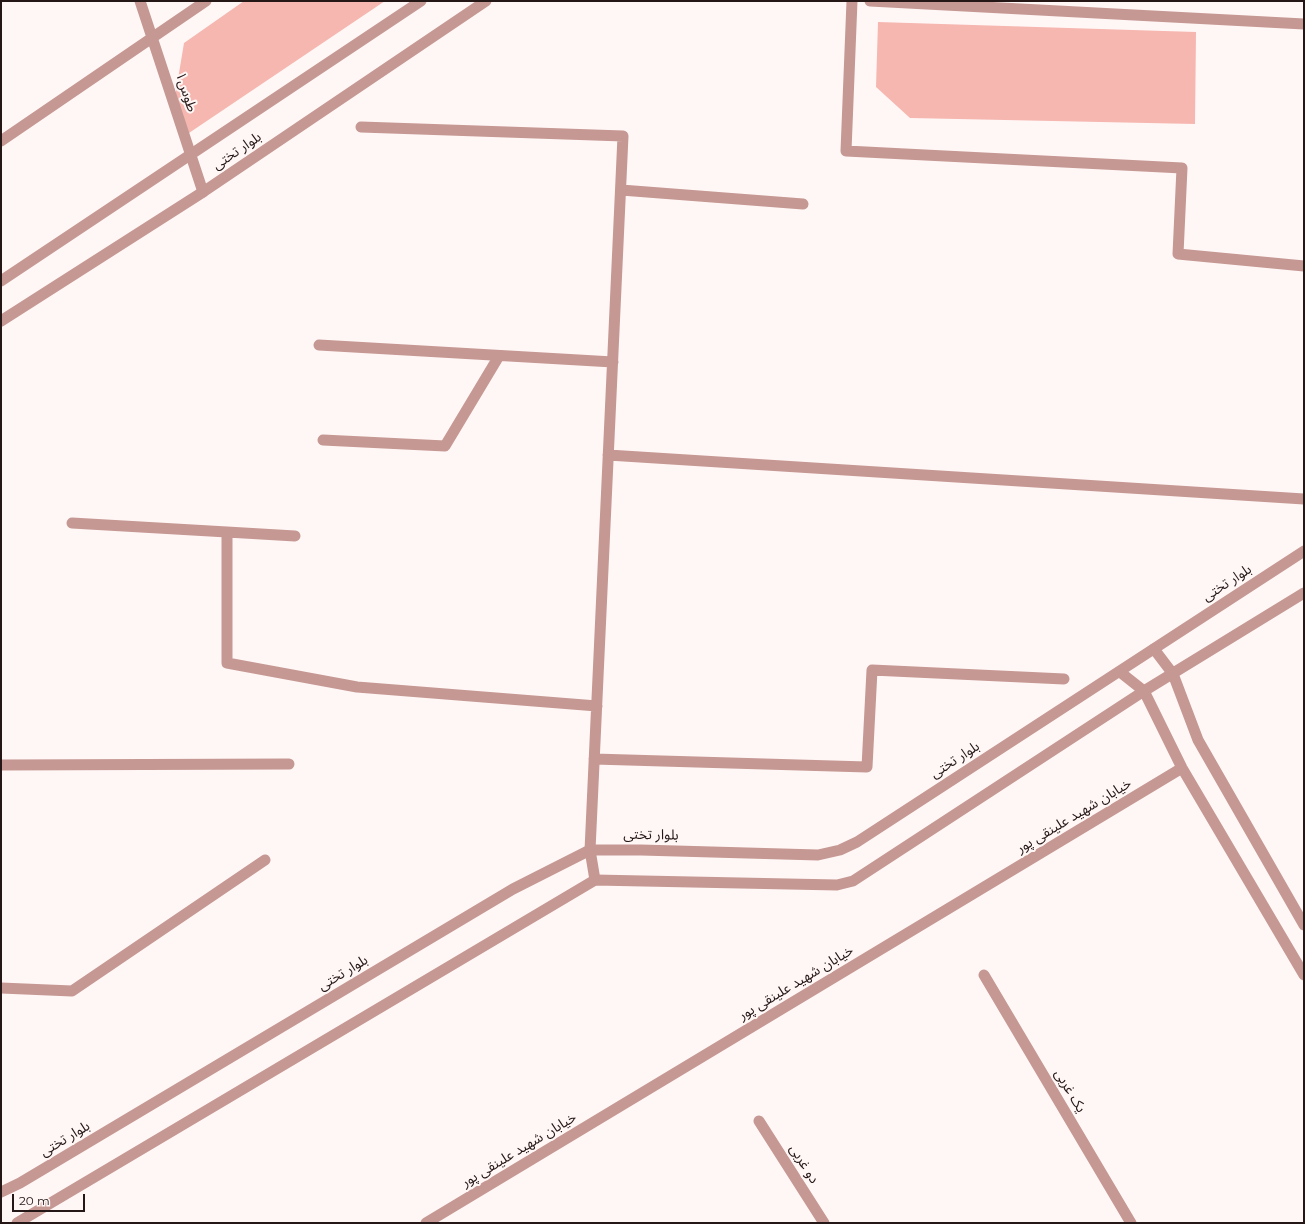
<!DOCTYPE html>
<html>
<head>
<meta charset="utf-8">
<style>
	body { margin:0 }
	#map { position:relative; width:1305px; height:1224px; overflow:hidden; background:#fff7f6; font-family:Montserrat,sans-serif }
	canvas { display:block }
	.frame { position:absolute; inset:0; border:2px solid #241716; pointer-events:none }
	.scale { position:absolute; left:12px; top:1194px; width:73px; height:18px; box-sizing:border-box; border:2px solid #241716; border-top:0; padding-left:5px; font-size:12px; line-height:14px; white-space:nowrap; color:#241716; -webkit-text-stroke:3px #fff7f6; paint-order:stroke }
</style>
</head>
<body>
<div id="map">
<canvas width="1305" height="1224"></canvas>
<div class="frame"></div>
<div class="scale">20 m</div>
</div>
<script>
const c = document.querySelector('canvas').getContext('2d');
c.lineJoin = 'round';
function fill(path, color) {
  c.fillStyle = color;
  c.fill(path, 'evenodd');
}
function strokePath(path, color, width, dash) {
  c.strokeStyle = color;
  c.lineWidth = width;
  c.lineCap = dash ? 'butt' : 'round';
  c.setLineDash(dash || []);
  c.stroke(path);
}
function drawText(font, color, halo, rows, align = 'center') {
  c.font = font + ' Montserrat,"Noto Sans Arabic",sans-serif';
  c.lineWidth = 4;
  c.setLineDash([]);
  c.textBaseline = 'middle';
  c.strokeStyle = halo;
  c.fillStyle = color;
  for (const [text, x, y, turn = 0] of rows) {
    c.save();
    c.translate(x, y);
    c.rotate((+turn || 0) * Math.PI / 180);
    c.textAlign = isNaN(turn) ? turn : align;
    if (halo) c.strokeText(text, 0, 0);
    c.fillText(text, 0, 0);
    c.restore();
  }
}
const green = new Path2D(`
	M 244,1 L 385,1 L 186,135 L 175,97 L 184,43 Z
	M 878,22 L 1196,32 L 1195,124 L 910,118 L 876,87 Z`);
const minor = new Path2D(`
	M 140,1 L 203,192
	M 852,1 L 846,151 L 1182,168 L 1178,254 L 1304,266
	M 870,1 L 1304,24
	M 361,127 L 623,136 L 590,850 L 595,880
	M 1,141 L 206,1
	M 621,190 L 803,204
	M 319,345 L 613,362
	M 323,440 L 445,446 L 499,356
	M 608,455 L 1304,499
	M 72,523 L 227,532 L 227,663 L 357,687 L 597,706
	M 227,532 L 295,536
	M 1154,649 L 1173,674 L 1198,740 L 1304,925
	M 1120,672 L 1144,691 L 1182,768 L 1304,975
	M 594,759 L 867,767 L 872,670 L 1064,679
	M 1,765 L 289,764
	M 984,975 L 1131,1223
	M 1,988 L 72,991 L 265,860
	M 759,1121 L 824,1223
	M 426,1223 L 1182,768`);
const tertiary = new Path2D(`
	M 1,281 L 421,1
	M 1,321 L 203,192 L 486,1
	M 1,1192 L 20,1183 L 513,889 L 590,850 L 641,850 L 818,855 L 840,850 L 857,842 L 1304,551
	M 17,1223 L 595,880 L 837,885 L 853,881 L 1144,691 L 1304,593`);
const streetNames = [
	["طوس۱",186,92,72],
	["بلوار تختی",237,151,-34],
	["بلوار تختی",1227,583,-33],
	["بلوار تختی",955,760,-33],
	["خیابان شهید علینقی پور",1074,816,-31],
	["بلوار تختی",651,835,1],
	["بلوار تختی",343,973,-31],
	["خیابان شهید علینقی پور",796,983,-31],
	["یک غربی",1070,1091,59],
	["بلوار تختی",65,1139,-31],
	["خیابان شهید علینقی پور",519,1150,-31],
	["دو غربی",804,1164,58]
];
fill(green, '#f6b7b0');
strokePath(minor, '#c69893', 11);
strokePath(tertiary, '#c69893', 11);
drawText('14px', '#241716', '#fff7f6', streetNames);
</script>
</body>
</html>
